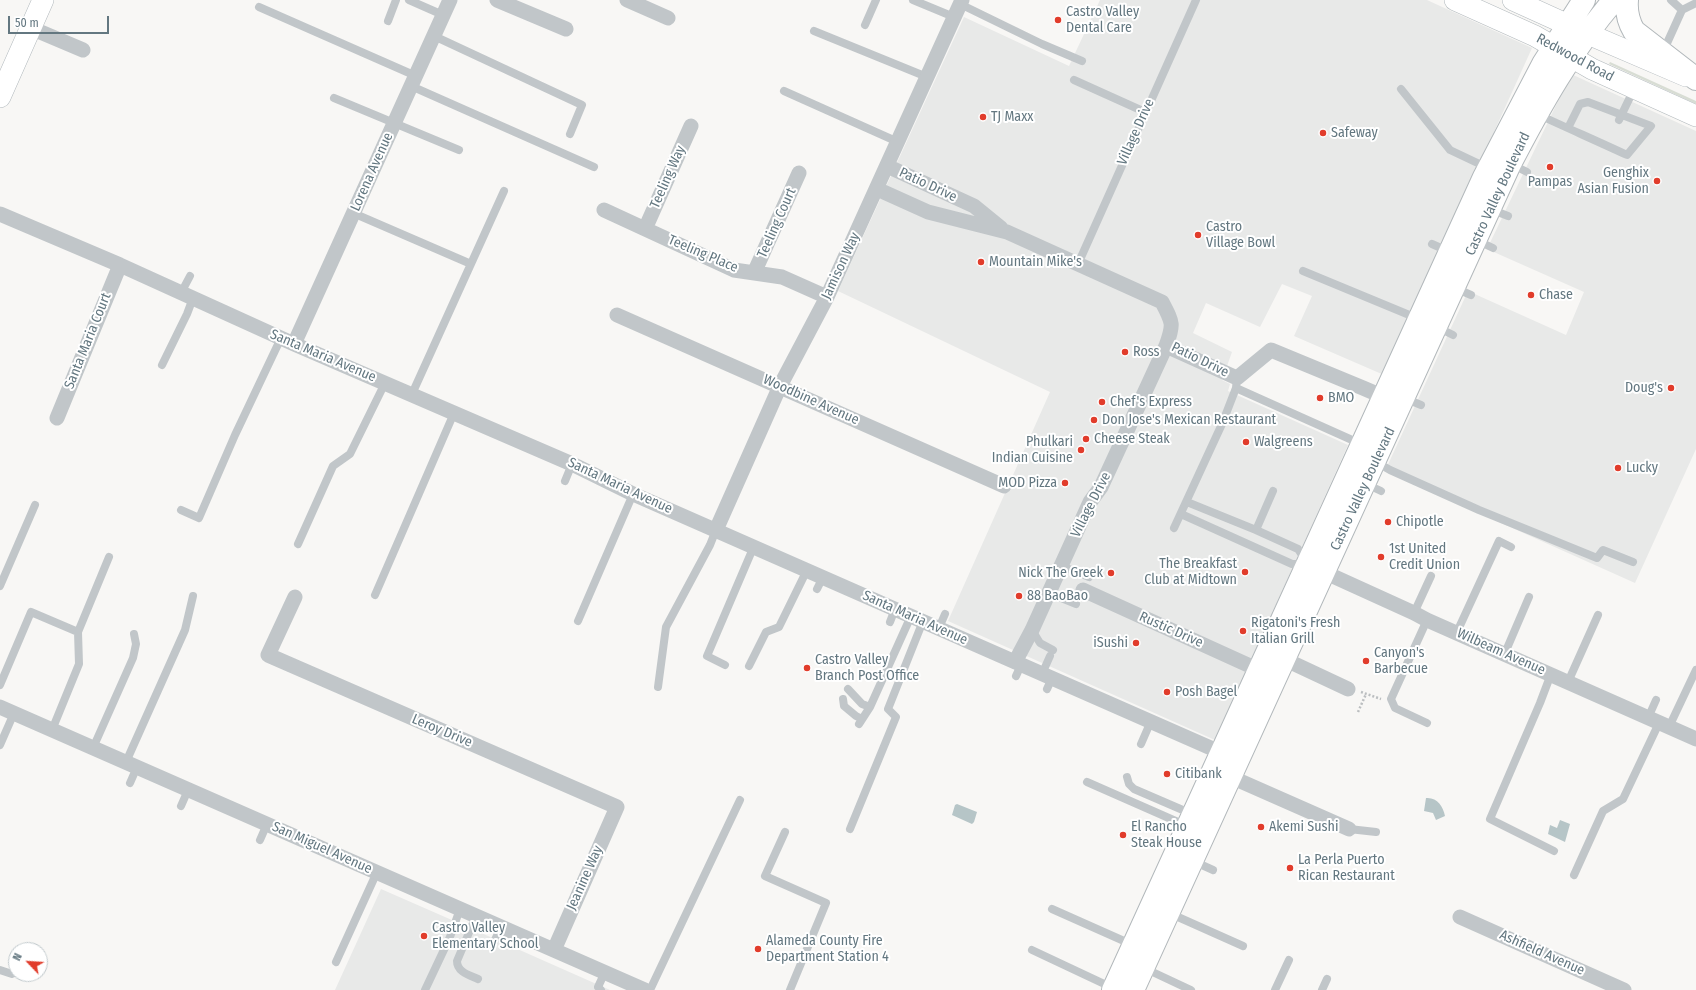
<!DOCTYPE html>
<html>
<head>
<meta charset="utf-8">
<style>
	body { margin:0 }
	#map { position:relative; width:1696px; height:990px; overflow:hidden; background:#f8f7f5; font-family:"Fira Sans Condensed",sans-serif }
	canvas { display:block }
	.north { position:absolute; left:8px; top:942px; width:40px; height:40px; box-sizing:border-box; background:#fff; border:1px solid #c1c9cc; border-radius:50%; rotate:295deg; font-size:11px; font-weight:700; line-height:16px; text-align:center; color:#637780 }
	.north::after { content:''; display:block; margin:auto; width:14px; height:18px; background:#e13c2b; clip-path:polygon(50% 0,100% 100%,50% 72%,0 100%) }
	.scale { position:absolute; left:8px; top:16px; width:101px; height:18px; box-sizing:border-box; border:2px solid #637780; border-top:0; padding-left:5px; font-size:12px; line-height:14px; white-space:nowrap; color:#637780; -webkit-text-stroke:3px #fff; paint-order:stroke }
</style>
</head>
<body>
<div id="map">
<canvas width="1696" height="990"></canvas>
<div class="north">N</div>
<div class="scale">50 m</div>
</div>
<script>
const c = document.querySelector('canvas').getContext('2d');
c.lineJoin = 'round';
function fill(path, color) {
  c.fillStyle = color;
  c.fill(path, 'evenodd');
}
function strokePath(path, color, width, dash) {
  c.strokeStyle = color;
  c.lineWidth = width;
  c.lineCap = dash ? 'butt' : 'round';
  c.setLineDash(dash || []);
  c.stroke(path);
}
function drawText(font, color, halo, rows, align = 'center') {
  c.font = font + ' "Fira Sans Condensed",sans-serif';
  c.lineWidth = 4;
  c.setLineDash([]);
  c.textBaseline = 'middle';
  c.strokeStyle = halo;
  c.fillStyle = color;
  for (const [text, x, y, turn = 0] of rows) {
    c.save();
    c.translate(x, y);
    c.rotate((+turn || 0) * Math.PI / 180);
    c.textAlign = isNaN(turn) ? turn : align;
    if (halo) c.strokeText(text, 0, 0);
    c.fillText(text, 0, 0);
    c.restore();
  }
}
const built = new Path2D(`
	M 1100,0 L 1427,0 L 1532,48 L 1384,375 L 1294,336 L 1312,296 L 1282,284 L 1260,327 L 1206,303 L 1193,333 L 1232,352 L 1222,380 L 1230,384 L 1228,391 L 1348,445 L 1215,740 L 948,621 L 1050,392 L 838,291 L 964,17 L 1069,66 Z
	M 1571,74 L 1696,131 L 1696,449 L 1635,583 L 1385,471 L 1468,291 L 1566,335 L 1584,292 L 1487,249 Z
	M 381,889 L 461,924 L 610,990 L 335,990 Z`);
const green = new Path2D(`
	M 1610,62 L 1696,101 L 1696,104 L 1609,64 Z`);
const water = new Path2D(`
	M 1426,798 C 1437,797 1443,806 1445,816 L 1436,820 L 1433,813 L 1424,811 Z
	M 957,804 L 977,812 L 974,822 L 972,824 L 952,815 L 955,805 Z
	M 1560,820 L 1570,824 L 1565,842 L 1548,834 L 1550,825 L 1557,828 Z`);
const path = new Path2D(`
	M 1361,692 L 1381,699
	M 1358,712 L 1366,694`);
const lane = new Path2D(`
	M 409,0 L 443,15
	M 913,0 L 954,17
	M 960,4 L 1042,44 L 1082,61
	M 259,7 L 416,76
	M 1682,10 L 1696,3
	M 388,21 L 396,0
	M 865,25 L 876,0
	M 814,31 L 927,77
	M 434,36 L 582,105 L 570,134
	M 1663,52 L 1682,10 L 1671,0
	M 1074,80 L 1145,112
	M 411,86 L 594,167
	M 1401,89 L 1450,150 L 1488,168
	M 784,91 L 898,142
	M 334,98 L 459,150
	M 1537,114 C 1567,128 1597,141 1627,155 L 1651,126 L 1588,102 L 1580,104 L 1568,128
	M 1619,120 L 1634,89
	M 1511,164 L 1527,172
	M 1490,209 L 1508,216
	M 353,213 L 471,264
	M 1476,240 L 1493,248
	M 1432,244 L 1450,252
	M 1078,264 L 1196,0
	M 1303,271 L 1419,319
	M 1455,288 L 1471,295
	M 181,293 L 190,276
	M 1437,327 L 1453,335
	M 162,365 L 187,314 L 193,298
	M 1236,388 L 1361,444
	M 412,394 L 504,191
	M 1404,398 L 1421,405
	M 1376,462 L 1390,470 L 1479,510 L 1597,558 L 1603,550 L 1633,562
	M 565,481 L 572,464
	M 1366,484 L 1381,491
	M 1187,502 L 1256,530 L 1298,549 L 1306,561
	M 181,510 L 199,518 L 235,435 L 281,338
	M 1181,514 L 1292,564 L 1306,564
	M 1174,528 L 1222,424 L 1236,388 L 1237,378
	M 1256,530 L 1273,491
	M 298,544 L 333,466 L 350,454 L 385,383
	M 1061,566 L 1089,577
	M 0,586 L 35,505
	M 817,589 L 823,577
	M 1049,593 L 1076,604
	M 375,595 L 454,413
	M 1414,613 L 1431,576
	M 578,621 L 633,494
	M 890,622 L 895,609
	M 939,628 L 945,614
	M 1032,630 L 1040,643 L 1053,650
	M 1457,632 L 1499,541 L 1511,547
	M 1505,653 L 1529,597
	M 725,665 L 707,656 L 754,546
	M 749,666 L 766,632 L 779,627 L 807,570
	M 1042,674 L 1050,656
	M 1551,674 L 1540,703 L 1490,819 L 1554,851
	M 1016,676 L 1021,665
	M 1568,682 L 1598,615
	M 0,685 L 31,612 L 78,632
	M 658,687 L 666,627 L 710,545 L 716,530
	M 848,689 L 862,704 L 870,707
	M 1047,689 L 1052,678
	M 843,699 L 844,706 L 856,716 L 862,719
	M 1648,718 L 1656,700
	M 1427,723 L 1395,708 L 1391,699 L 1427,620
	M 859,724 L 870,707 L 911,616
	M 1669,727 L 1696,670
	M 52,730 L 79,664 L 78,632 L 109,557
	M 1141,744 L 1151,721
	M 0,745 L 14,713
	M 93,748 L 133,658 L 136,644 L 134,634
	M 126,762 L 185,630 L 193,596
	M 1127,777 L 1129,784 L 1134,789 L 1192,814
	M 1087,782 L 1187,826
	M 130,783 L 137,767
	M 181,806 L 188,790
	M 850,829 L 896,717 L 888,709 L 923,621
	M 1349,829 L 1376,832
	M 785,832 L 765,876 L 826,903 L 790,990
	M 260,840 L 267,824
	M 1193,861 L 1213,870
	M 1574,875 L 1603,811 L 1623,799 L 1659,723
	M 1052,909 L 1133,945
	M 1169,913 L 1243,946
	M 476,916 L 457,961 C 457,972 469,975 478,979
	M 494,942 L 501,927
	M 1032,950 L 1113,988
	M 336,962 L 377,872
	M 1144,968 L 1191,990
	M 0,970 L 12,974
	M 425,990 L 450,937 L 460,909
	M 601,990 L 598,987 L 605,972
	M 650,990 L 740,800
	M 1275,990 L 1289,960
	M 1322,990 L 1327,979`);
const street = new Path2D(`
	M 497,0 L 566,29
	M 627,0 L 668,18
	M 31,28 L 83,50
	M 887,166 L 974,206 L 1001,228
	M 877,189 L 928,212 L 1007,232 L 1162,302 C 1173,323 1174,324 1166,346 L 1237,378 L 1271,350 L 1363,388 L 1384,397 L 1393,397
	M 604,210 L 734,270 L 782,277 L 827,297
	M 0,214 L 120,265 L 294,344 L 572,464 L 633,494 L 1229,756
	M 645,229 L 691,126
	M 754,273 L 799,173
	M 617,315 L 1004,486
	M 294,344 L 450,0
	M 57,418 L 120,265
	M 716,530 L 780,386 L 827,297 L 962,0
	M 1315,568 L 1414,613 L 1427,620 L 1696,739
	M 1083,590 L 1259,670
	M 295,597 L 268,655 L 617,807 L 554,950
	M 1284,659 L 1348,689
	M 1015,662 L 1032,630 L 1090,502 L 1101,487 L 1166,346
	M 0,707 L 645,990
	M 1231,777 L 1349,829
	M 1460,917 L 1624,990`);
const secondary = new Path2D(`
	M 1455,0 L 1535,36 L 1592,69 L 1696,116
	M 1513,0 L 1588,34 L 1686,76
	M 0,97 L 43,0`);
const primary = new Path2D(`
	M 1627,0 C 1626,12 1628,21 1634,31 L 1696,79
	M 1113,990 L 1484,177 L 1543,64 L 1584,0
	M 1133,990 L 1510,164 C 1540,106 1572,49 1614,0`);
const markers = [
	[1058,20,4,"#e13c2b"],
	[983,117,4,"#e13c2b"],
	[1323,133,4,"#e13c2b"],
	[1550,167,4,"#e13c2b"],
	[1657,181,4,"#e13c2b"],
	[1198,235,4,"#e13c2b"],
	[981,262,4,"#e13c2b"],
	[1531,295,4,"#e13c2b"],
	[1125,352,4,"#e13c2b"],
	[1671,388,4,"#e13c2b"],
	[1320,398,4,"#e13c2b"],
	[1102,402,4,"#e13c2b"],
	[1094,420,4,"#e13c2b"],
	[1086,439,4,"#e13c2b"],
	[1246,442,4,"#e13c2b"],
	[1081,450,4,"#e13c2b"],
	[1618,468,4,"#e13c2b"],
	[1065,483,4,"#e13c2b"],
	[1388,522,4,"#e13c2b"],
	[1381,557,4,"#e13c2b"],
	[1245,572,4,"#e13c2b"],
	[1111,573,4,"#e13c2b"],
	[1019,596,4,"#e13c2b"],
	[1243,631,4,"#e13c2b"],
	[1136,643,4,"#e13c2b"],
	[1366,661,4,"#e13c2b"],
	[807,668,4,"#e13c2b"],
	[1167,692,4,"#e13c2b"],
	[1167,774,4,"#e13c2b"],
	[1261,827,4,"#e13c2b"],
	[1123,835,4,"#e13c2b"],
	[1290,868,4,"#e13c2b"],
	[424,936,4,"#e13c2b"],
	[758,949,4,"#e13c2b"]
];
const poiNames = [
	["Castro Valley",1066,12],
	["Dental Care",1066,28],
	["TJ Maxx",991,117],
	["Safeway",1331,133],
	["Genghix",1649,173,"right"],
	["Asian Fusion",1649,189,"right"],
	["Pampas",1550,182,"center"],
	["Castro",1206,227],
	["Village Bowl",1206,243],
	["Mountain Mike's",989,262],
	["Chase",1539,295],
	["Ross",1133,352],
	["Doug's",1663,388,"right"],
	["BMO",1328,398],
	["Chef's Express",1110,402],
	["Don Jose's Mexican Restaurant",1102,420],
	["Cheese Steak",1094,439],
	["Phulkari",1073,442,"right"],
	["Indian Cuisine",1073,458,"right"],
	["Walgreens",1254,442],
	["Lucky",1626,468],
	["MOD Pizza",1057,483,"right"],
	["Chipotle",1396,522],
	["1st United",1389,549],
	["Credit Union",1389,565],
	["The Breakfast",1237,564,"right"],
	["Club at Midtown",1237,580,"right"],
	["Nick The Greek",1103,573,"right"],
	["88 BaoBao",1027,596],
	["Rigatoni's Fresh",1251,623],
	["Italian Grill",1251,639],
	["iSushi",1128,643,"right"],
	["Canyon's",1374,653],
	["Barbecue",1374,669],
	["Castro Valley",815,660],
	["Branch Post Office",815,676],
	["Posh Bagel",1175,692],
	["Citibank",1175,774],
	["El Rancho",1131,827],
	["Steak House",1131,843],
	["Akemi Sushi",1269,827],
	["La Perla Puerto",1298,860],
	["Rican Restaurant",1298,876],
	["Castro Valley",432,928],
	["Elementary School",432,944],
	["Alameda County Fire",766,941],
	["Department Station 4",766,957]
];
const streetNames = [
	["Redwood Road",1575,58,28],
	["Village Drive",1136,132,-66],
	["Lorena Avenue",372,172,-66],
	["Teeling Way",668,177,-66],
	["Patio Drive",928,185,25],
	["Castro Valley Boulevard",1498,194,-65],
	["Teeling Court",777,223,-66],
	["Teeling Place",703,254,23],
	["Jamison Way",841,266,-65],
	["Santa Maria Court",88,341,-68],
	["Santa Maria Avenue",323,356,23],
	["Patio Drive",1200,360,26],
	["Woodbine Avenue",811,400,24],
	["Santa Maria Avenue",620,486,25],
	["Castro Valley Boulevard",1363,489,-65],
	["Village Drive",1091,505,-63],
	["Santa Maria Avenue",915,618,24],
	["Rustic Drive",1171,630,24],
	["Wilbeam Avenue",1501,652,24],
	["Leroy Drive",442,731,23],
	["San Miguel Avenue",322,848,24],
	["Jeanine Way",585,878,-66],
	["Ashfield Avenue",1542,953,24]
];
fill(built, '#e8e9e8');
fill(green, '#d8ddd4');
fill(water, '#b6c5c7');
strokePath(secondary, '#b1b8bc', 22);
strokePath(primary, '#b2b8bb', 24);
strokePath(path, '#bbbec0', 2.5, [2, 2]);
strokePath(lane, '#c1c6c9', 8);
strokePath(street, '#c1c6c9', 15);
strokePath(secondary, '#fff', 21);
strokePath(primary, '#fff', 22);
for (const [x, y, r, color] of markers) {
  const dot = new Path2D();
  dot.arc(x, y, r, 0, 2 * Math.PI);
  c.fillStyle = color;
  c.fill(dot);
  strokePath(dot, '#fff', 1.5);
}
drawText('14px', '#637780', '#fff', poiNames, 'left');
drawText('14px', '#637780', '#fff', streetNames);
</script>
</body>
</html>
